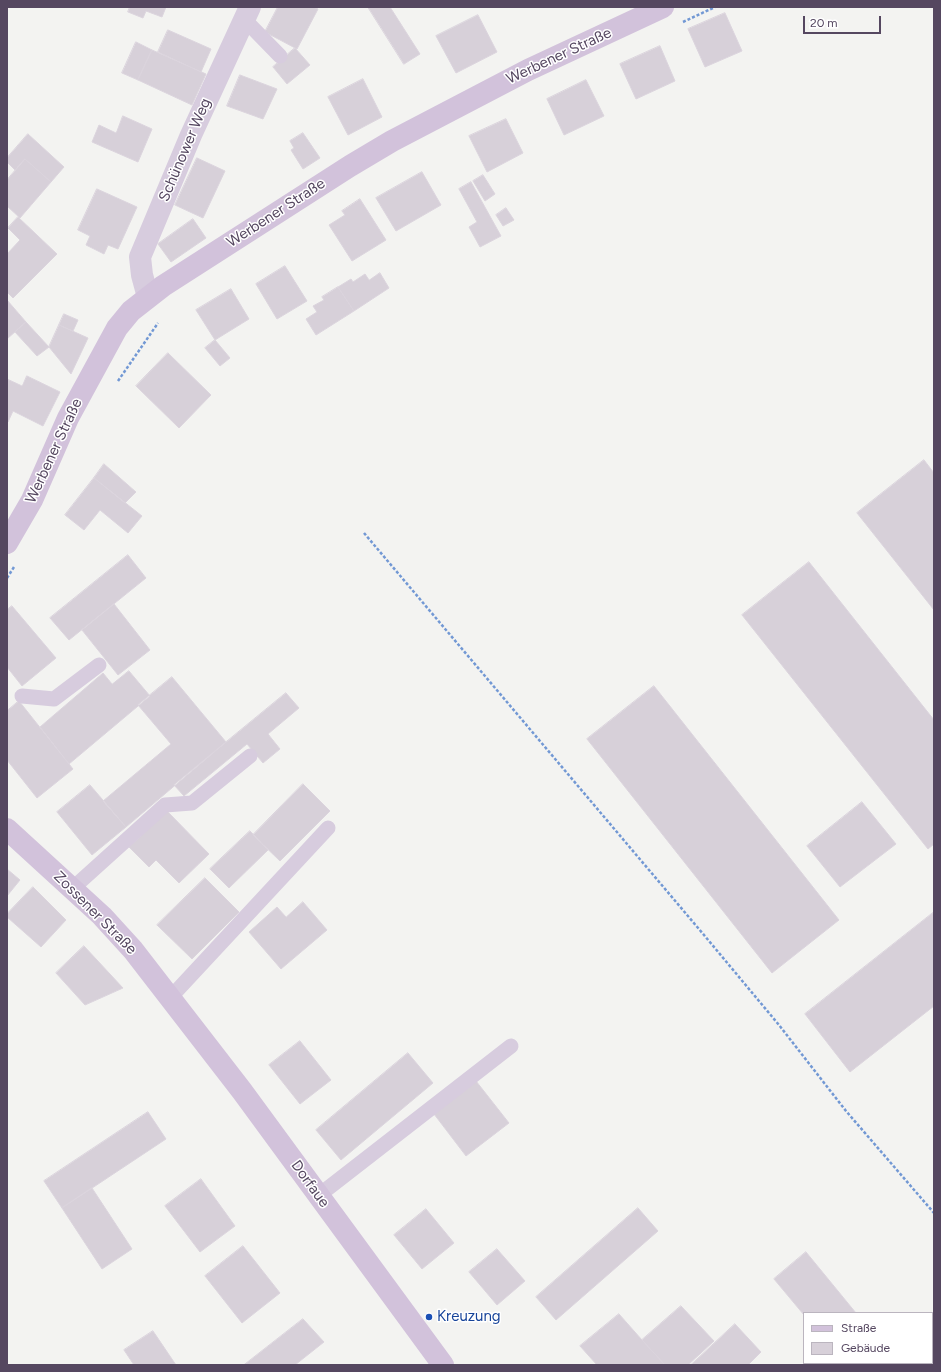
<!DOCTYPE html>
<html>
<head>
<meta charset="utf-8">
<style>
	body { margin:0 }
	#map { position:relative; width:941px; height:1372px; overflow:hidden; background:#f3f3f1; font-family:Figtree,sans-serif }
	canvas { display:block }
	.frame { position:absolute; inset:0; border:8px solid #554760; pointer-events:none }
	.legend { position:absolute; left:803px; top:1312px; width:130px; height:52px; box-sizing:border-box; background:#fff; border:1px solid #bbb5bf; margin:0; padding:5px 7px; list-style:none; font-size:12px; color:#554760 }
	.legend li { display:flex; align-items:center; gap:8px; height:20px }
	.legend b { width:20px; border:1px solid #bbb5bf }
	.scale { position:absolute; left:803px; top:16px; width:78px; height:18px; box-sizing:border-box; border:2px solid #554760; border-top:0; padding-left:5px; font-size:12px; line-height:14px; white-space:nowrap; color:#554760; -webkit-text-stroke:3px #fff; paint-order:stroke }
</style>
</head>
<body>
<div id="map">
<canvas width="941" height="1372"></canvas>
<div class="frame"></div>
<ul class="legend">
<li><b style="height:5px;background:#d2c2db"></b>Straße</li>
<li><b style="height:11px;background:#d7d0d9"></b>Gebäude</li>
</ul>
<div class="scale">20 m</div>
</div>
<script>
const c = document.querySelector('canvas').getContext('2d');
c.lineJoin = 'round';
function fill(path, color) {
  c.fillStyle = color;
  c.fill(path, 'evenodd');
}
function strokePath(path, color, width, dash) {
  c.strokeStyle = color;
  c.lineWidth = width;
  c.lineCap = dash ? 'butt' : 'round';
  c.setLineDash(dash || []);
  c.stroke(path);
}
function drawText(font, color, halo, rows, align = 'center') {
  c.font = font + ' Figtree,sans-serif';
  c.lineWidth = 3;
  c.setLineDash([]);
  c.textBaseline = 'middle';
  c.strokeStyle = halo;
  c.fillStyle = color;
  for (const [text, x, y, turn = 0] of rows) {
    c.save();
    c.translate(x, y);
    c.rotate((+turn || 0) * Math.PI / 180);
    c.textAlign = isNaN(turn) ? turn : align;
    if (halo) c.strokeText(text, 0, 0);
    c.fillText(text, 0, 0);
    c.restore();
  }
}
const building = new Path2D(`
	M 130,7 L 166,7 L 162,17 L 146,11 L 143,18 L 128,12 Z
	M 278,7 L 313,7 L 318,9 L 297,49 L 265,32 Z
	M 368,7 L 390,7 L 420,54 L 404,64 Z
	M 725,13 L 742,51 L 705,67 L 688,29 Z
	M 478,15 L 497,52 L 456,73 L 436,36 Z
	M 168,30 L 211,49 L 201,72 L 158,52 Z
	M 136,42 L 152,50 L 138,80 L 122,73 Z
	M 660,46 L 675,81 L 636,99 L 620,64 Z
	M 295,48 L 310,65 L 287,84 L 273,67 Z
	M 152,50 L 206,74 L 192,105 L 138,80 Z
	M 240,75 L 277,89 L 263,119 L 227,106 Z
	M 363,79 L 382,117 L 348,135 L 328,97 Z
	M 586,80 L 604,116 L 564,135 L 547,99 Z
	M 123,116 L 152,129 L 138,162 L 92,142 L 99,125 L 116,133 Z
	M 506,119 L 523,153 L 487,172 L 469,136 Z
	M 303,133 L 320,158 L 303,169 L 291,150 L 294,148 L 290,141 Z
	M 28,134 L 64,167 L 51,182 L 25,159 L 15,170 L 7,162 L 7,158 Z
	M 197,158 L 225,171 L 203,218 L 175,205 Z
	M 25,159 L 51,182 L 20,218 L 7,206 L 7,180 Z
	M 422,172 L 441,205 L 396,231 L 376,198 Z
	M 483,175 L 495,194 L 485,201 L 473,181 Z
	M 471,182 L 501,236 L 480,247 L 469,227 L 477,222 L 459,189 Z
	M 97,189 L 137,207 L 118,249 L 108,245 L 104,254 L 86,245 L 90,236 L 78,230 Z
	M 360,199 L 386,240 L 352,261 L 329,225 L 345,215 L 342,211 Z
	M 506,208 L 514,220 L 503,226 L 496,215 Z
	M 18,217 L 57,254 L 13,298 L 7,292 L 7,254 L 20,240 L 8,228 Z
	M 193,219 L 206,238 L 171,262 L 158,244 Z
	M 285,266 L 307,301 L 277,319 L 256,284 Z
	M 380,273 L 389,288 L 354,311 L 338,287 L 351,279 L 353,282 L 365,274 L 369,280 Z
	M 338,287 L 354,311 L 316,335 L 306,319 L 317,312 L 313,306 L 324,300 L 322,297 Z
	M 231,289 L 249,319 L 215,340 L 196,310 Z
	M 7,300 L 26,322 L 7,339 Z
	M 64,314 L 78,320 L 73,331 L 59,325 Z
	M 26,322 L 49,347 L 37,356 L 15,332 Z
	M 59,325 L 88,338 L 71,374 L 49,347 Z
	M 215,340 L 230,358 L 220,366 L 205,348 Z
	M 168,353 L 211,395 L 179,428 L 136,386 Z
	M 27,376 L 60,392 L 43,426 L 13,411 L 8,422 L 7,421 L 7,379 L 22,386 Z
	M 924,460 L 934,473 L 934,610 L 857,513 Z
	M 104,464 L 136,492 L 125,503 L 94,478 Z
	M 94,478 L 142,516 L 128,533 L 100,510 L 84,530 L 65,515 Z
	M 128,555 L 146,578 L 69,640 L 50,618 Z
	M 809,562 L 934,720 L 934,844 L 928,849 L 742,615 Z
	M 114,604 L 150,650 L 118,675 L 82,630 Z
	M 12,606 L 56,658 L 22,686 L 7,667 L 7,610 Z
	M 129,671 L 150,696 L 69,764 L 40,727 L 103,673 L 112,684 Z
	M 172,677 L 226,742 L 126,827 L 103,801 L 171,744 L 138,705 Z
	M 654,686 L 839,920 L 772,973 L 587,739 Z
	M 286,693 L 299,708 L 268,734 L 280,749 L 263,763 L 247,744 L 184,796 L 174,785 Z
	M 19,701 L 73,769 L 37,798 L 7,760 L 7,711 Z
	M 303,784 L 330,811 L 280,861 L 253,835 Z
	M 90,785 L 126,827 L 92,855 L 57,812 Z
	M 862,802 L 896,844 L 840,887 L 807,846 Z
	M 167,811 L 209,854 L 179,883 L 156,860 L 149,867 L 129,847 Z
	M 250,831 L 268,850 L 229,888 L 210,869 Z
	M 7,869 L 20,880 L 7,896 Z
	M 205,878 L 239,912 L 192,959 L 157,925 Z
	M 33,887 L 66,920 L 41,947 L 7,917 L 7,914 Z
	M 303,902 L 327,930 L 281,969 L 249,932 L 277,907 L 286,917 Z
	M 934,912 L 934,1006 L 850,1072 L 805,1014 Z
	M 84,946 L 123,988 L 85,1005 L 56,973 Z
	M 300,1041 L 331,1080 L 300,1104 L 269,1065 Z
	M 408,1053 L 433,1083 L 341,1160 L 316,1130 Z
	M 476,1081 L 509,1123 L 466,1156 L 434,1114 Z
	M 148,1112 L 166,1139 L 62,1208 L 44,1181 Z
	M 201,1179 L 235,1226 L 200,1252 L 165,1206 Z
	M 92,1188 L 132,1249 L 102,1269 L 62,1208 Z
	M 638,1208 L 658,1231 L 556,1320 L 536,1297 Z
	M 426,1209 L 454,1243 L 422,1269 L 394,1235 Z
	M 243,1246 L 280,1293 L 242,1323 L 205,1276 Z
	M 497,1249 L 525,1281 L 497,1305 L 469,1272 Z
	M 806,1252 L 856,1313 L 804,1313 L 804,1315 L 774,1279 Z
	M 681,1306 L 714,1341 L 688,1365 L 665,1365 L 642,1340 Z
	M 619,1314 L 642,1340 L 665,1365 L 597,1365 L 580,1346 Z
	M 303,1319 L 324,1342 L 295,1365 L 244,1365 Z
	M 735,1324 L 761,1352 L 748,1365 L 691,1365 Z
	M 153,1331 L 176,1365 L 134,1365 L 124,1350 Z
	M 843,1363 L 898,1363 L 899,1365 L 845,1365 Z`);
const path = new Path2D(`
	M 683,22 L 715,7
	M 118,381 L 158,323
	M 364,533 L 704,935 L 779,1025 L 846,1111 L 934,1213
	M 7,578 L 14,567`);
const lane = new Path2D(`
	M 244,19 L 280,56
	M 22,696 L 54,699 L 99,665
	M 73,888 L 165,805 L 192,803 L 250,756
	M 170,998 L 328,828
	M 318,1196 L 511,1046`);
const street = new Path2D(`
	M 148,297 L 142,275 L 140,257 L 191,135 L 250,7`);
const secondary = new Path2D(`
	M 7,543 L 32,500 L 68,418 L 117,328 L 131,311 L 163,286 L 350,166 L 392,141 L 528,70 L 663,7
	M 7,829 L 102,916 L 133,950 L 242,1091 L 443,1365`);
const markers = [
	[429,1317,4,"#1a4fb4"]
];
const streetNames = [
	["Werbener Straße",559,56,-25],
	["Schünower Weg",185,150,-67],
	["Werbener Straße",276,213,-33],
	["Werbener Straße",54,451,-65],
	["Zossener Straße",95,913,45],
	["Dorfaue",310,1184,54]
];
const transitNames = [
	["Kreuzung",437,1317]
];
fill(building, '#d7d0d9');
strokePath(building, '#dbd4dd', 1);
strokePath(path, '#7298d4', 2.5, [3, 2]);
strokePath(lane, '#d7ccde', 15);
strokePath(street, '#d7ccde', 22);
strokePath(secondary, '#d2c2db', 22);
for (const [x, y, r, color] of markers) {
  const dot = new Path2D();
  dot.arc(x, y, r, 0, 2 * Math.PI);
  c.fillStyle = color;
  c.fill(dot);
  strokePath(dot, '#fff', 1.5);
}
drawText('15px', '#554760', '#fff', streetNames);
drawText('15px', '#164399', '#fff', transitNames, 'left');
</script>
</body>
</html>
